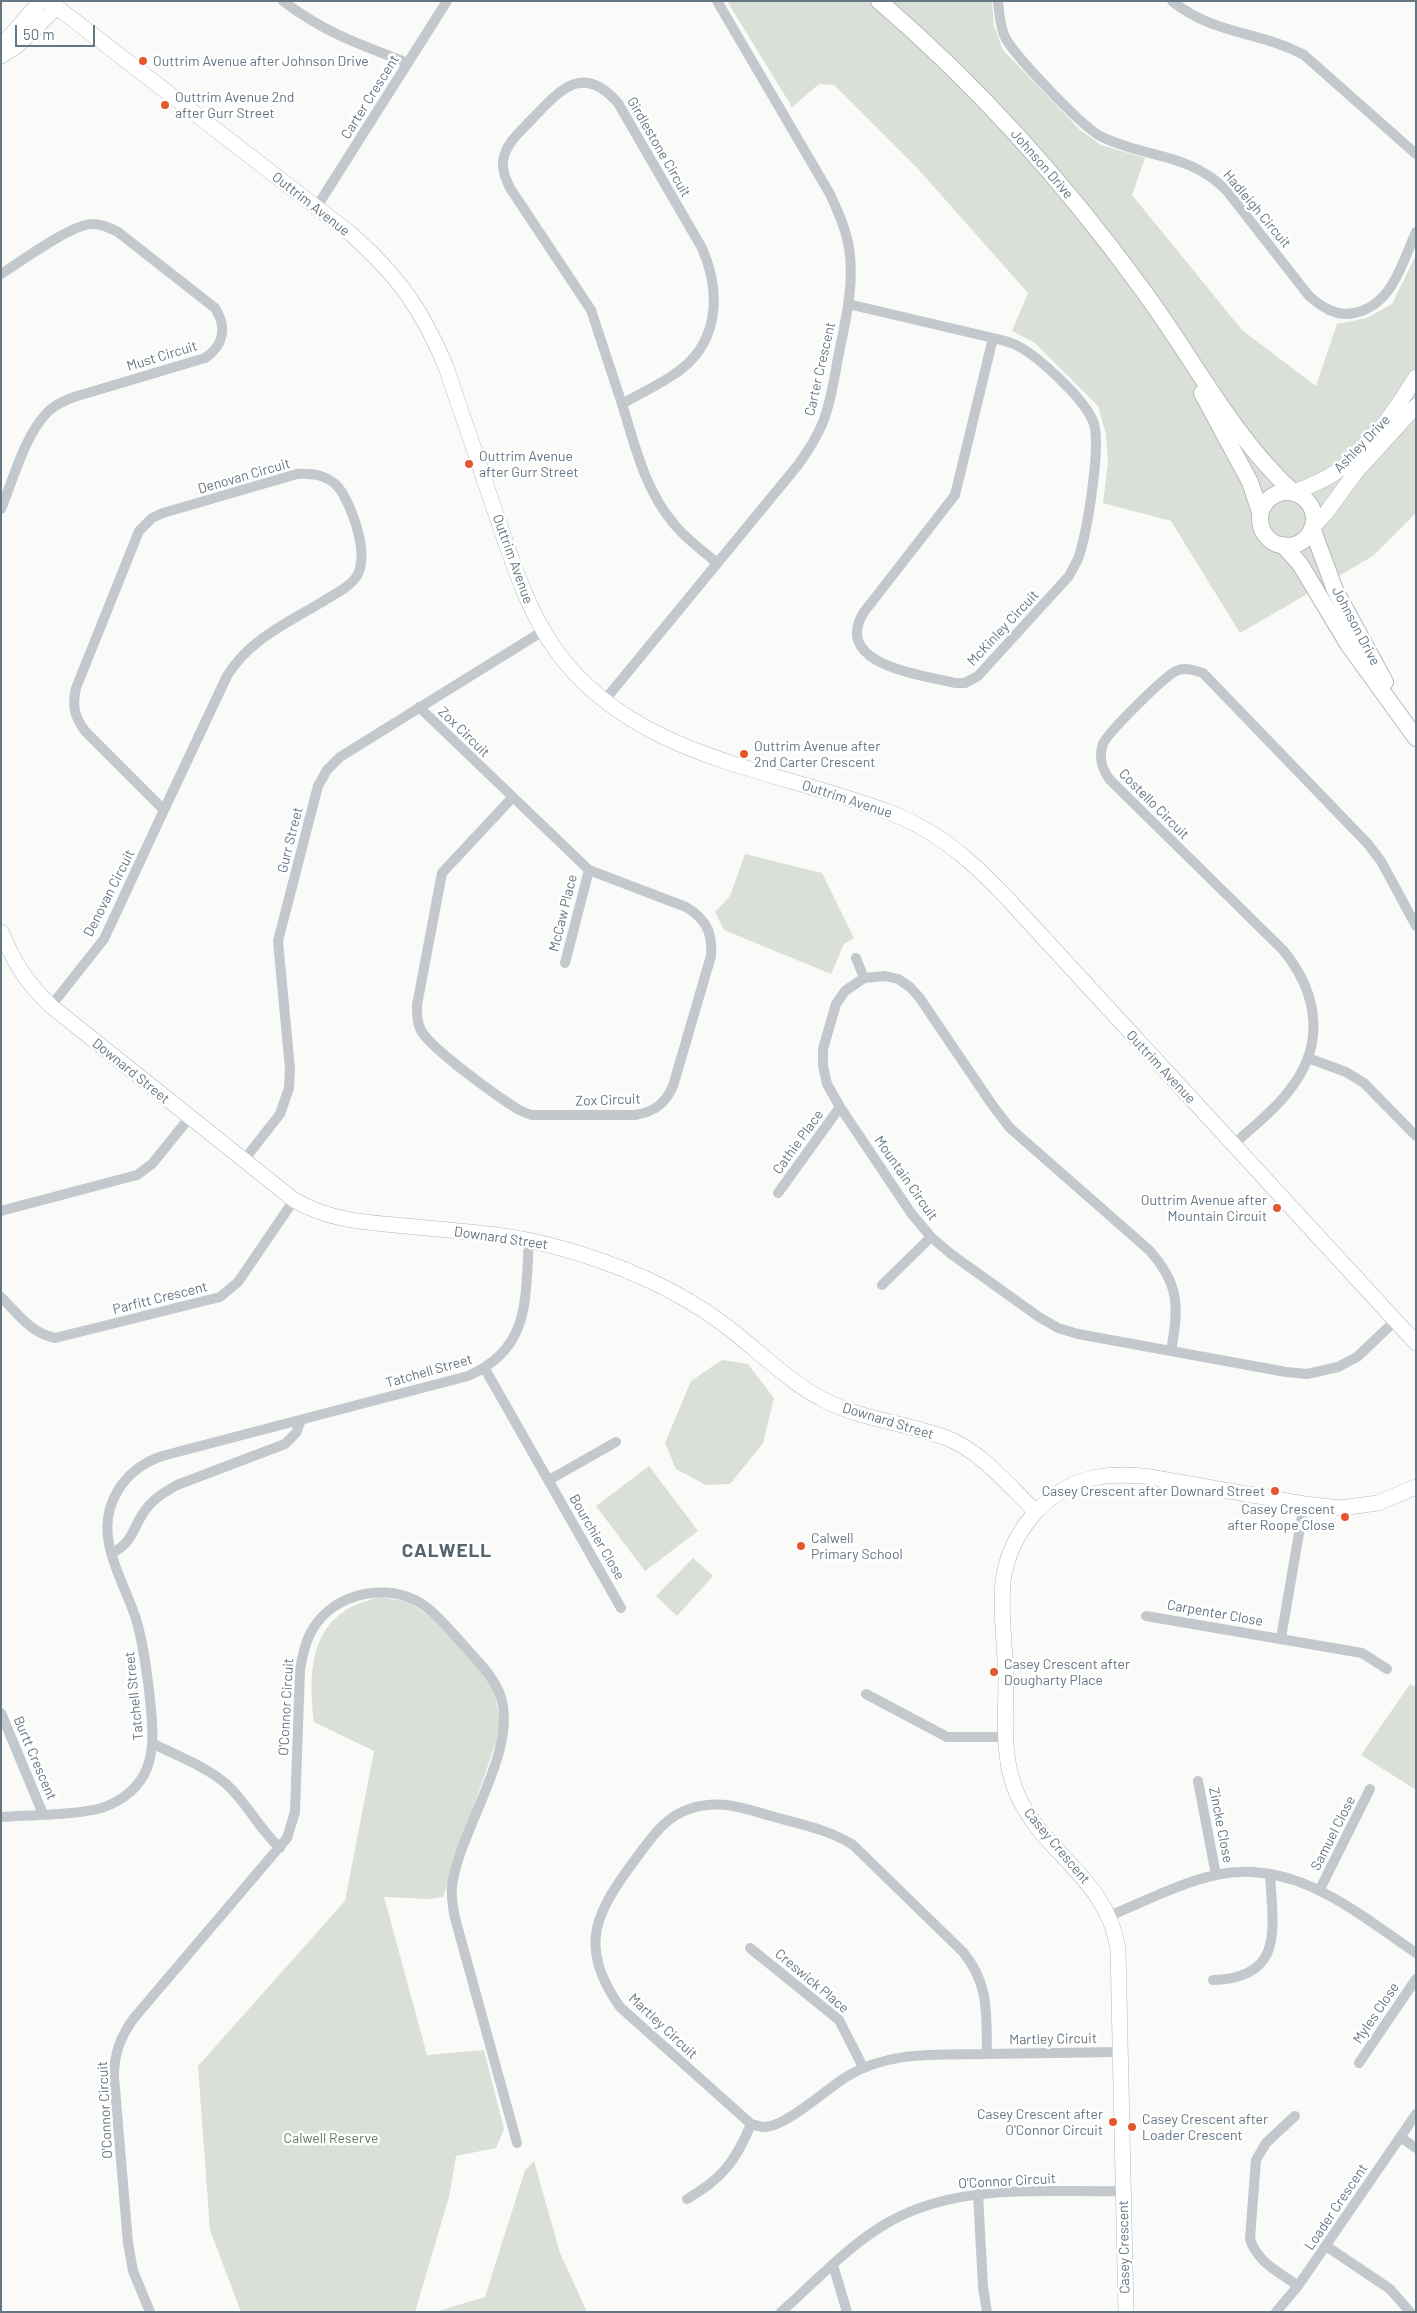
<!DOCTYPE html>
<html>
<head>
<meta charset="utf-8">
<style>
	body { margin:0 }
	#map { position:relative; width:1417px; height:2313px; overflow:hidden; background:#fafaf8; font-family:Barlow,sans-serif }
	canvas { display:block }
	.frame { position:absolute; inset:0; border:2px solid #657683; pointer-events:none }
	.scale { position:absolute; left:15px; top:25px; width:80px; height:22px; box-sizing:border-box; border:2px solid #657683; border-top:0; padding-left:6px; font-size:15px; line-height:18px; white-space:nowrap; color:#657683; -webkit-text-stroke:4px #fff; paint-order:stroke }
</style>
</head>
<body>
<div id="map">
<canvas width="1417" height="2313"></canvas>
<div class="frame"></div>
<div class="scale">50 m</div>
</div>
<script>
const c = document.querySelector('canvas').getContext('2d');
c.lineJoin = 'round';
function fill(path, color) {
  c.fillStyle = color;
  c.fill(path, 'evenodd');
}
function strokePath(path, color, width, dash) {
  c.strokeStyle = color;
  c.lineWidth = width;
  c.lineCap = dash ? 'butt' : 'round';
  c.setLineDash(dash || []);
  c.stroke(path);
}
function drawText(font, color, halo, rows, align = 'center') {
  c.font = font + ' Barlow,sans-serif';
  c.lineWidth = 5;
  c.setLineDash([]);
  c.textBaseline = 'middle';
  c.strokeStyle = halo;
  c.fillStyle = color;
  for (const [text, x, y, turn = 0] of rows) {
    c.save();
    c.translate(x, y);
    c.rotate((+turn || 0) * Math.PI / 180);
    c.textAlign = isNaN(turn) ? turn : align;
    if (halo) c.strokeText(text, 0, 0);
    c.fillText(text, 0, 0);
    c.restore();
  }
}
const green = new Path2D(`
	M 727,1 L 992,1 L 994,26 L 1003,50 L 1080,130 L 1101,145 L 1145,158 L 1132,195 L 1242,330 L 1316,386 L 1337,324 L 1367,318 L 1392,304 L 1416,255 L 1416,513 L 1373,556 L 1240,633 L 1171,521 L 1103,503 L 1108,462 L 1106,434 L 1098,406 L 1035,343 L 1012,331 L 1028,293 L 919,170 L 834,85 L 819,84 L 792,107 Z
	M 745,854 L 822,873 L 854,938 L 844,944 L 831,974 L 724,930 L 715,912 L 730,896 Z
	M 722,1360 L 748,1364 L 774,1398 L 763,1443 L 730,1484 L 706,1485 L 676,1469 L 665,1443 L 691,1381 Z
	M 649,1466 L 698,1531 L 645,1571 L 596,1506 Z
	M 693,1558 L 713,1576 L 677,1616 L 656,1596 Z
	M 379,1597 L 409,1602 L 433,1619 L 493,1685 L 501,1727 L 443,1897 L 430,1899 L 384,1897 L 427,2055 L 484,2050 L 504,2129 L 496,2148 L 456,2156 L 449,2197 L 415,2312 L 241,2312 L 210,2230 L 198,2066 L 345,1901 L 374,1751 L 314,1722 C 309,1679 308,1629 353,1606 C 361,1602 371,1600 379,1597 Z
	M 1410,1684 L 1416,1687 L 1416,1790 L 1361,1755 Z
	M 534,2161 L 560,2253 L 587,2312 L 435,2312 L 485,2297 L 525,2170 Z`);
const street = new Path2D(`
	M 283,1 C 325,33 359,44 408,63
	M 998,1 C 999,13 1000,24 1004,35 C 1012,54 1082,126 1100,136 C 1146,159 1189,152 1227,191 L 1309,296 C 1322,307 1336,317 1354,313 C 1392,306 1402,263 1416,232
	M 1172,1 C 1214,35 1260,31 1304,55 L 1416,154
	M 316,208 L 447,1
	M 1,274 C 20,262 73,223 93,224 C 102,224 110,228 118,232 L 215,308 C 227,327 224,345 205,358 L 74,397 C 63,401 52,406 45,415 C 24,438 13,480 1,509
	M 848,304 L 993,338 C 1001,340 1011,342 1018,346 C 1040,358 1087,401 1094,424 C 1101,448 1087,534 1078,559 L 1069,576 L 978,676 L 965,683 L 955,683 C 923,675 831,665 864,612 L 955,495 L 993,338
	M 622,404 L 591,310 L 510,188 C 506,180 502,171 503,162 C 505,143 521,131 533,118 C 561,89 583,63 618,103 L 702,248 C 722,294 719,346 673,375 C 657,386 639,394 622,404 C 635,446 645,490 674,524 C 686,539 703,551 717,563
	M 604,701 L 798,465 C 808,451 817,437 823,422 C 831,402 834,379 838,358 C 845,322 855,285 849,248 C 846,229 838,212 830,194 L 717,1
	M 419,707 L 589,870 L 686,907 C 706,919 713,933 711,956 L 673,1086 C 665,1104 654,1112 635,1115 L 531,1115 L 519,1110 C 498,1097 434,1051 422,1032 C 417,1024 417,1015 417,1005 L 442,873 L 512,798
	M 856,958 L 864,978
	M 565,963 L 589,870
	M 51,1006 L 104,939 L 164,810 L 85,731 C 74,716 72,705 76,688 L 139,531 L 152,518 L 163,513 L 297,474 C 316,473 333,476 343,494 C 354,514 368,552 358,574 C 351,587 334,594 322,602 C 287,623 249,640 227,676 L 164,810
	M 1308,1058 L 1346,1072 L 1364,1083 L 1416,1136
	M 1233,1145 C 1251,1128 1273,1112 1288,1092 C 1326,1046 1319,994 1283,950 L 1110,780 C 1102,769 1098,758 1103,744 C 1107,733 1165,676 1176,671 C 1185,667 1194,670 1203,673 L 1368,844 L 1381,861 L 1416,926
	M 244,1160 L 280,1114 L 289,1088 L 290,1069 L 278,941 L 318,786 L 327,770 L 340,757 L 543,631
	M 778,1193 L 840,1107
	M 1,1211 L 137,1175 L 152,1164 L 190,1117
	M 882,1285 L 931,1237
	M 1,1297 C 18,1314 31,1333 55,1338 L 220,1297 L 238,1282 L 294,1200
	M 1171,1351 C 1179,1308 1180,1284 1149,1250 L 1010,1128 L 993,1106 L 919,997 L 910,987 L 898,979 L 885,976 L 864,978 L 845,991 L 836,1004 L 823,1049 L 823,1066 L 827,1084 L 840,1107 L 911,1213 L 931,1237 L 951,1254 L 1039,1317 L 1058,1328 L 1078,1334 L 1286,1372 L 1307,1374 L 1338,1367 L 1357,1357 L 1395,1321
	M 485,1369 L 621,1608
	M 549,1480 L 616,1442
	M 112,1553 C 131,1544 132,1531 142,1515 C 151,1500 163,1493 177,1485 L 285,1444 L 296,1433 L 301,1420
	M 1146,1616 L 1362,1653 L 1387,1669
	M 1281,1638 L 1304,1504
	M 866,1694 L 947,1737 L 1006,1737
	M 1,1713 L 43,1814
	M 154,1744 C 177,1756 205,1766 225,1783 C 246,1801 259,1829 280,1848
	M 1198,1781 L 1216,1875
	M 1,1817 C 27,1815 86,1815 107,1806 C 161,1783 154,1739 149,1690 C 146,1666 143,1642 136,1619 C 128,1594 114,1570 109,1544 C 101,1504 124,1469 162,1456 L 468,1376 C 531,1349 525,1299 529,1240
	M 1320,1889 L 1370,1789
	M 1109,1916 C 1144,1902 1179,1883 1216,1875 C 1294,1858 1356,1912 1416,1953
	M 750,1948 L 839,2020 L 863,2067
	M 1213,1980 C 1285,1978 1273,1928 1270,1874
	M 987,2054 C 939,2055 889,2050 846,2077 C 827,2089 786,2126 765,2127 C 761,2127 755,2125 751,2124 L 620,2007 C 576,1944 597,1911 637,1857 C 652,1837 665,1817 689,1809 C 701,1805 715,1804 727,1805 C 742,1807 757,1812 771,1816 C 799,1824 828,1829 853,1845 L 963,1952 C 990,1985 986,2014 987,2054 L 1120,2052
	M 1359,2063 L 1416,1979
	M 1295,2116 L 1266,2143 L 1256,2160 L 1250,2239 C 1257,2262 1279,2272 1298,2286
	M 1400,2137 L 1416,2148
	M 978,2194 L 983,2287 L 987,2312
	M 687,2199 C 722,2179 736,2161 751,2124
	M 1326,2246 L 1390,2289 L 1410,2312
	M 833,2265 L 847,2312
	M 150,2312 L 133,2271 L 128,2243 L 114,2077 C 114,2054 120,2037 134,2018 L 287,1838 L 295,1812 L 300,1670 C 302,1657 304,1646 310,1634 C 328,1597 378,1582 415,1600 C 436,1611 451,1632 467,1649 C 479,1663 492,1675 499,1692 C 522,1747 458,1830 452,1887 C 451,1898 453,1908 455,1918 L 517,2143
	M 781,2312 C 813,2284 843,2251 879,2228 C 951,2181 1041,2193 1123,2191
	M 1276,2312 L 1298,2286 L 1416,2114`);
const secondary = new Path2D(`
	M 49,1 L 351,234 C 398,276 422,309 446,367 C 463,417 480,467 497,517 C 513,563 527,609 555,649 C 622,743 734,763 838,795 C 865,804 894,812 919,826 C 953,844 980,870 1006,897 L 1416,1343
	M 1,50 L 9,37 L 41,1
	M 1,56 L 17,46 L 56,8
	M 1294,492 C 1308,487 1323,481 1336,472 C 1370,448 1394,412 1416,377
	M 1312,528 L 1326,513 L 1356,472 L 1416,406
	M 1,932 C 15,964 26,982 51,1006 L 294,1200 C 331,1221 364,1222 405,1226 C 454,1231 505,1233 553,1246 C 613,1262 672,1286 722,1323 C 756,1348 787,1381 824,1400 C 863,1420 907,1423 947,1438 C 982,1452 1009,1486 1036,1512
	M 1126,2312 L 1118,1949 C 1107,1878 1045,1855 1018,1796 C 1001,1760 1006,1716 1006,1677 C 1005,1646 1000,1613 1003,1582 C 1009,1532 1048,1486 1098,1477 C 1114,1474 1128,1475 1144,1476 L 1304,1504 L 1340,1508 L 1378,1503 L 1416,1487`);
const primary = new Path2D(`
	M 879,1 C 978,86 1065,183 1142,289 C 1192,356 1230,434 1293,492
	M 1202,393 L 1250,482 L 1260,512
	M1260 519a27 27 0 1 1 54 0a27 27 0 1 1-54 0Z
	M 1312,528 L 1335,590 L 1385,682
	M 1283,545 L 1300,564 L 1348,644 L 1416,738`);
const markers = [
	[143,61,5,"#e4572e"],
	[165,105,5,"#e4572e"],
	[469,464,5,"#e4572e"],
	[744,754,5,"#e4572e"],
	[1277,1208,5,"#e4572e"],
	[1275,1491,5,"#e4572e"],
	[1345,1517,5,"#e4572e"],
	[801,1546,5,"#e4572e"],
	[994,1672,5,"#e4572e"],
	[1113,2122,5,"#e4572e"],
	[1132,2127,5,"#e4572e"]
];
const poiNames = [
	["Outtrim Avenue after Johnson Drive",153,61],
	["Outtrim Avenue 2nd",175,97],
	["after Gurr Street",175,113],
	["Outtrim Avenue",479,456],
	["after Gurr Street",479,472],
	["Outtrim Avenue after",754,746],
	["2nd Carter Crescent",754,762],
	["Outtrim Avenue after",1267,1200,"right"],
	["Mountain Circuit",1267,1216,"right"],
	["Casey Crescent after Downard Street",1265,1491,"right"],
	["Casey Crescent",1335,1509,"right"],
	["after Roope Close",1335,1525,"right"],
	["Calwell",811,1538],
	["Primary School",811,1554],
	["Casey Crescent after",1004,1664],
	["Dougharty Place",1004,1680],
	["Casey Crescent after",1103,2114,"right"],
	["O'Connor Circuit",1103,2130,"right"],
	["Casey Crescent after",1142,2119],
	["Loader Crescent",1142,2135]
];
const streetNames = [
	["Carter Crescent",370,97,-58],
	["Girdlestone Circuit",659,147,60],
	["Johnson Drive",1042,164,49],
	["Outtrim Avenue",311,204,38],
	["Hadleigh Circuit",1257,209,50],
	["Must Circuit",162,356,-17],
	["Carter Crescent",820,369,-77],
	["Ashley Drive",1362,444,-46],
	["Denovan Circuit",244,476,-16],
	["Outtrim Avenue",513,559,70],
	["Johnson Drive",1356,626,62],
	["McKinley Circuit",1003,628,-47],
	["Zox Circuit",464,732,44],
	["Outtrim Avenue",847,799,18],
	["Costello Circuit",1154,804,45],
	["Gurr Street",290,840,-76],
	["Denovan Circuit",109,893,-63],
	["McCaw Place",563,913,-76],
	["Outtrim Avenue",1161,1067,47],
	["Downard Street",131,1071,39],
	["Zox Circuit",608,1100,-2],
	["Cathie Place",798,1142,-54],
	["Mountain Circuit",906,1178,55],
	["Downard Street",501,1238,8],
	["Parfitt Crescent",160,1298,-14],
	["Tatchell Street",429,1371,-16],
	["Downard Street",888,1421,17],
	["Bourchier Close",597,1537,60],
	["Carpenter Close",1215,1613,10],
	["Tatchell Street",134,1696,-96],
	["O'Connor Circuit",286,1707,-87],
	["Burtt Crescent",35,1758,67],
	["Zincke Close",1221,1825,79],
	["Samuel Close",1333,1833,-63],
	["Casey Crescent",1057,1846,50],
	["Creswick Place",812,1981,40],
	["Myles Close",1376,2013,-56],
	["Martley Circuit",663,2026,43],
	["Martley Circuit",1053,2039,-1],
	["O'Connor Circuit",105,2110,-93],
	["O'Connor Circuit",1007,2181,-3],
	["Loader Crescent",1336,2207,-56],
	["Casey Crescent",1124,2247,-91]
];
const parkNames = [
	["Calwell Reserve",331,2138]
];
const districtNames = [
	["CALWELL",447,1551]
];
fill(green, '#dadfd7');
strokePath(secondary, '#b3babf', 16);
strokePath(primary, '#b5babe', 18);
strokePath(street, '#c3c8cc', 10);
strokePath(secondary, '#fff', 15);
strokePath(primary, '#fff', 16);
for (const [x, y, r, color] of markers) {
  const dot = new Path2D();
  dot.arc(x, y, r, 0, 2 * Math.PI);
  c.fillStyle = color;
  c.fill(dot);
  strokePath(dot, '#fff', 2);
}
drawText('14px', '#657683', '#fff', poiNames, 'left');
drawText('14px', '#657683', '#fff', streetNames);
drawText('14px', '#687a64', '#fff', parkNames);
c.letterSpacing = '1px';
drawText('bold 19px', '#57646e', '#fff', districtNames);
c.letterSpacing = '0px';
</script>
</body>
</html>
